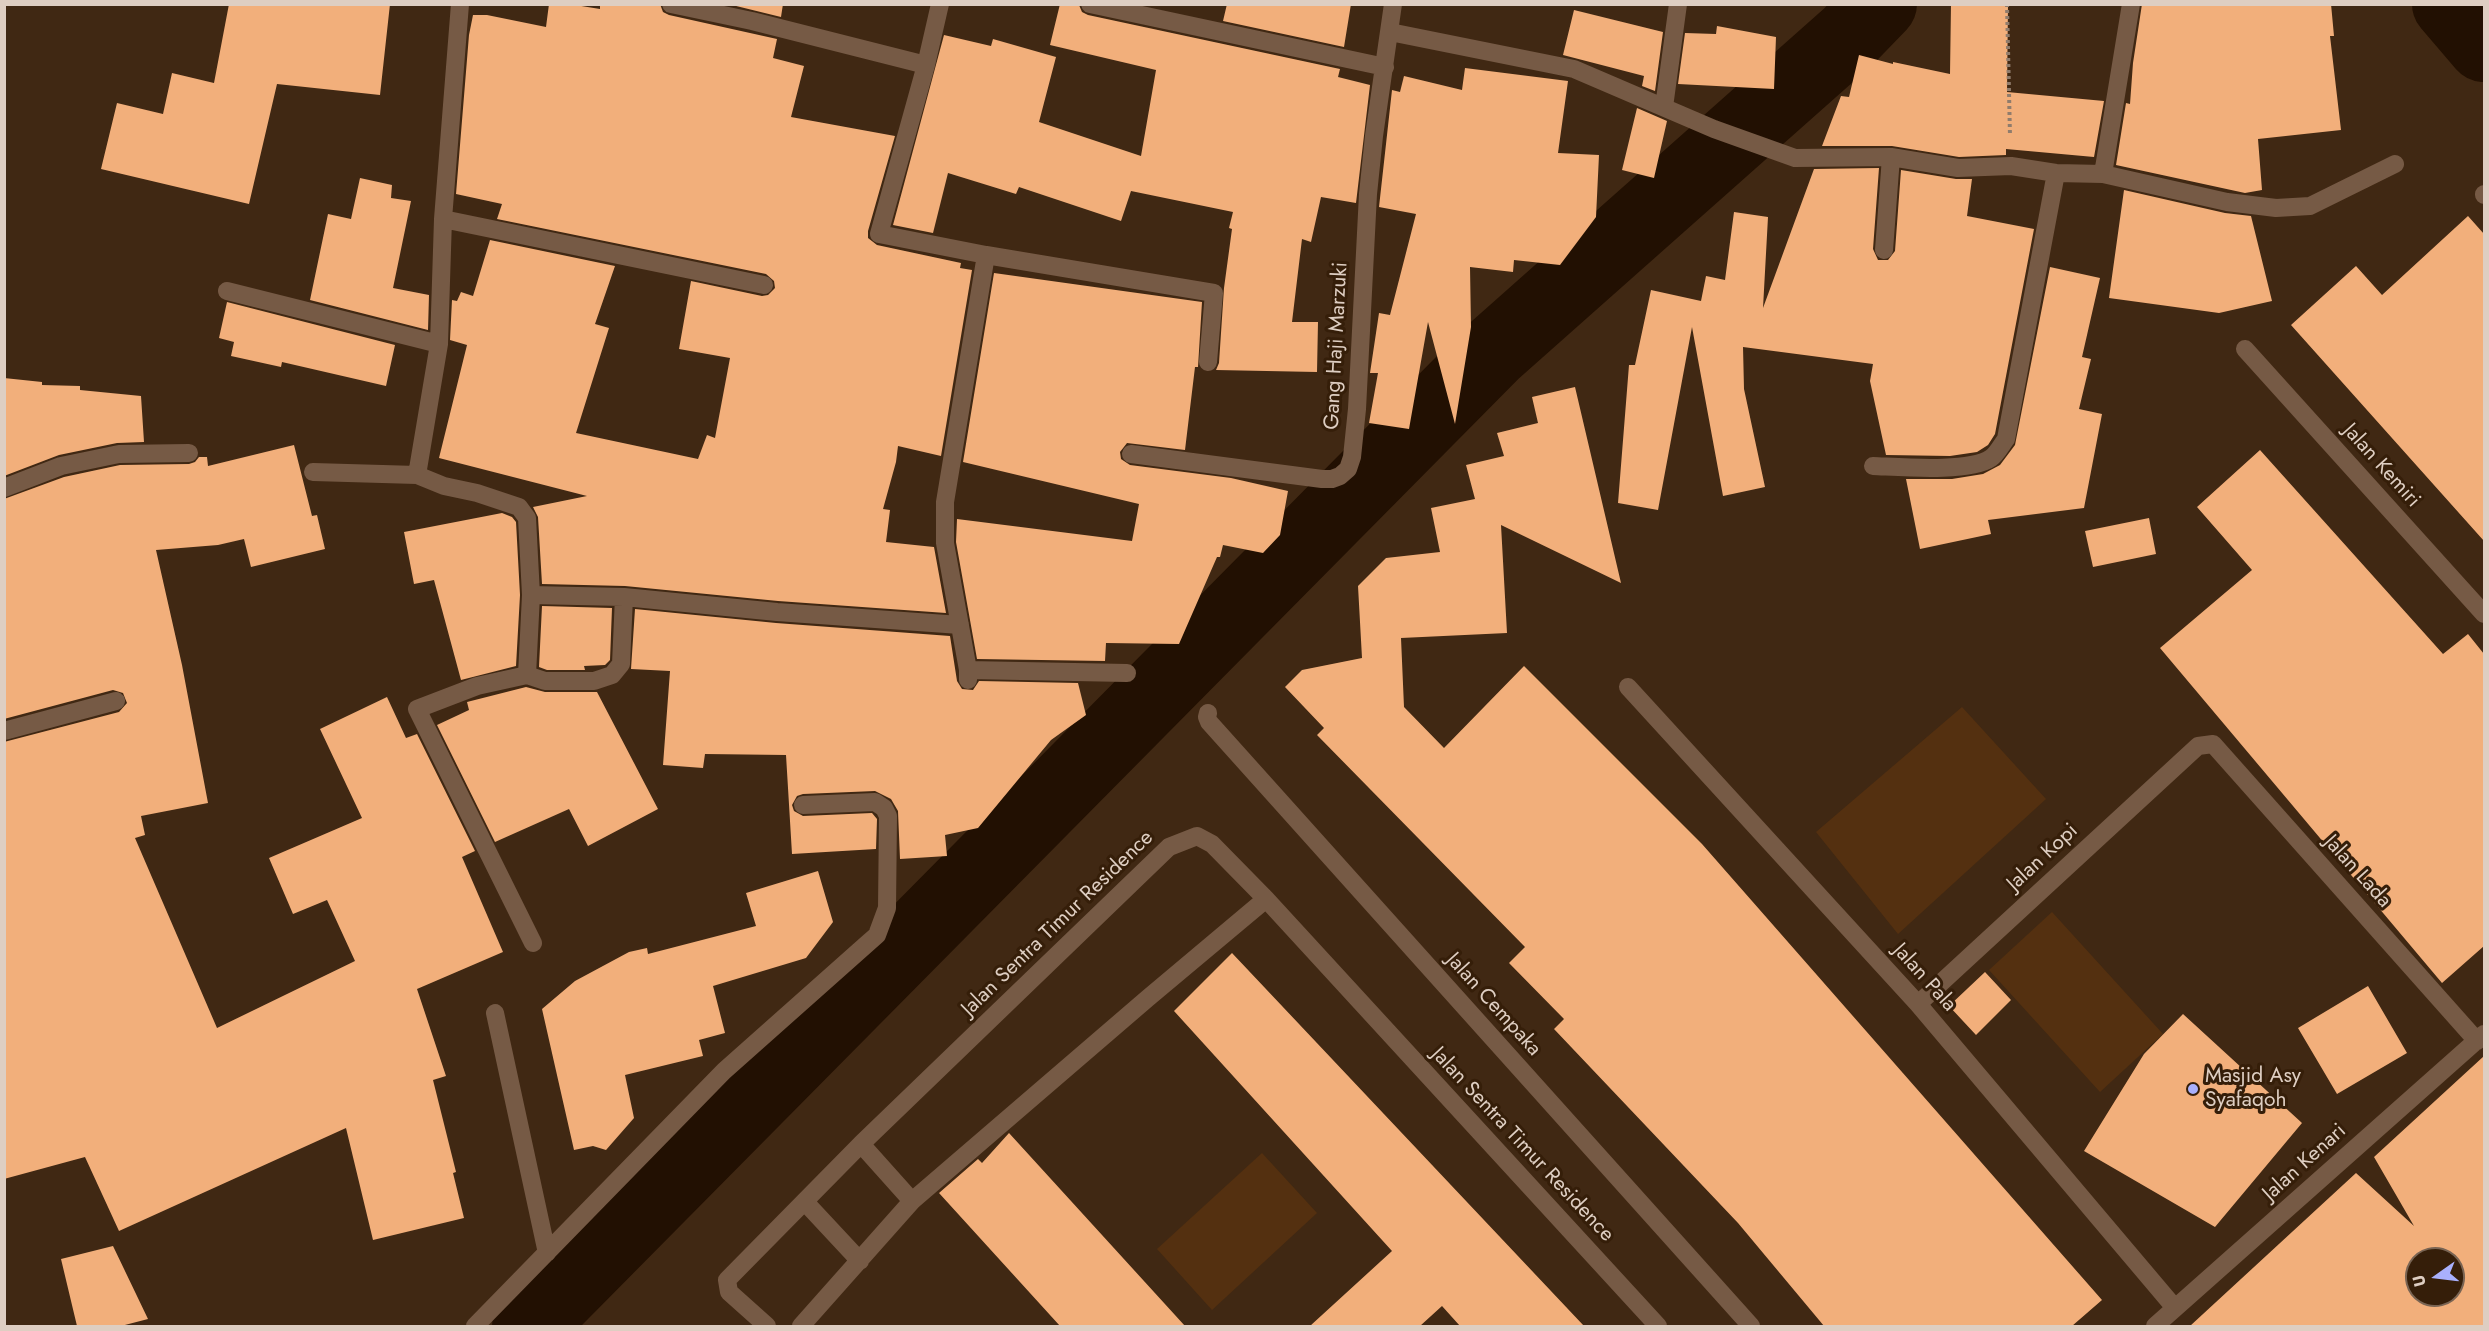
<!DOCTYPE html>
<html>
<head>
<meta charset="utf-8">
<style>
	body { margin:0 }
	#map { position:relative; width:2489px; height:1331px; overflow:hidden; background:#402813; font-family:Jost,sans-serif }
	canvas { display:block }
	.frame { position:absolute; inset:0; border:6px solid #decec2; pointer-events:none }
	.north { position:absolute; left:2405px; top:1247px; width:60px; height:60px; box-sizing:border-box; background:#351e09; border:2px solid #796453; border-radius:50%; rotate:256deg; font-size:16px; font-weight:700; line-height:24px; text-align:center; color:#decec2 }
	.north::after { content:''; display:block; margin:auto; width:21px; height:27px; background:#a9b0fc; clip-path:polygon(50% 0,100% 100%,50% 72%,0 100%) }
</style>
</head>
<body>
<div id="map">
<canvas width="2489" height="1331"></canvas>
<div class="frame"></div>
<div class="north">U</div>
</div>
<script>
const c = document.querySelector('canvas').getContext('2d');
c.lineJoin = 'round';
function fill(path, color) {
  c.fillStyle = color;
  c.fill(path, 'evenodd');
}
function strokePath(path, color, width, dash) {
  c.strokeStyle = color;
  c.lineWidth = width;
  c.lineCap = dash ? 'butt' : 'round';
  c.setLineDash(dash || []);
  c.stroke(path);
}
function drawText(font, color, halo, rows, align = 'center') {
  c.font = font + ' Jost,sans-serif';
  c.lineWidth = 6;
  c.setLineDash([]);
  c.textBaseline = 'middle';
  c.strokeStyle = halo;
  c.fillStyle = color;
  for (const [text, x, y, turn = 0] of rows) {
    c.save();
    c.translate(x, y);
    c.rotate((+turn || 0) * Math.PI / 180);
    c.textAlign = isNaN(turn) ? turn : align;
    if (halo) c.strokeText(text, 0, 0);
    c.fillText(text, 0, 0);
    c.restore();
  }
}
const green = new Path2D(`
	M 1962,707 L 2046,799 L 1898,934 L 1816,832 Z
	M 2052,912 L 2163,1034 L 2100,1092 L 1989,970 Z
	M 1262,1153 L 1317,1213 L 1212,1310 L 1157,1249 Z`);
const river = new Path2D(`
	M 2449,4 L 2484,45
	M 529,1326 L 1494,351 L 1849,36 L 1880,4`);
const building = new Path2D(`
	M 229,4 L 390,4 L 380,95 L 277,84 L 249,204 L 101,169 L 117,103 L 163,114 L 172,73 L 214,83 Z
	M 549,4 L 569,4 L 600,9 L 600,4 L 660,4 L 663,12 L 669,15 L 777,39 L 773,58 L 804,66 L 791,117 L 895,136 L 868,231 L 868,238 L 877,245 L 961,263 L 960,268 L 972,270 L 941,456 L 898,446 L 896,462 L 883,509 L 890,510 L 886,542 L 934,547 L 946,613 L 778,601 L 625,586 L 542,584 L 538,517 L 533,507 L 587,496 L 439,458 L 467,345 L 450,340 L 452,300 L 457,301 L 461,292 L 473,296 L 490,240 L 615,266 L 595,324 L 609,328 L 576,433 L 698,459 L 707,435 L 715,438 L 730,358 L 679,349 L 691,281 L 762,296 L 768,295 L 775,288 L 774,281 L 766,274 L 497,219 L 502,204 L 456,194 L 469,35 L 473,15 L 487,15 L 546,27 Z
	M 728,4 L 783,4 L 781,17 Z
	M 1060,4 L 1079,5 L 1082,12 L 1088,15 L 1340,69 L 1338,77 L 1370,85 L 1356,203 L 1321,197 L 1311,242 L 1302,239 L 1292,322 L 1318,322 L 1317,372 L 1216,370 L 1219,363 L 1224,288 L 1232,229 L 1229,228 L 1233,212 L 1131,191 L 1121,221 L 1019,187 L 1016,194 L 948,173 L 933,233 L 893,225 L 944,35 L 991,46 L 993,39 L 1056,57 L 1039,122 L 1141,156 L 1156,70 L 1050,45 Z
	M 1227,4 L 1351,4 L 1344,47 L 1223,21 Z
	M 1951,4 L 2008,4 L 2007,92 L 2104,101 L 2094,157 L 2006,149 L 2006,155 L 1959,157 L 1892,146 L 1822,146 L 1841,96 L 1849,97 L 1859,55 L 1893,64 L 1893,62 L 1950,74 Z
	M 2142,4 L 2331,4 L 2334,36 L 2330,36 L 2341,130 L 2258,139 L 2262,190 L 2245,193 L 2116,165 L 2126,103 L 2130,104 L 2133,63 Z
	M 1574,10 L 1663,32 L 1655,91 L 1642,86 L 1644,76 L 1563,55 Z
	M 1717,26 L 1776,37 L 1774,89 L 1678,84 L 1685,33 L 1716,34 Z
	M 1465,68 L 1568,81 L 1558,153 L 1599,155 L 1596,217 L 1560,265 L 1514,260 L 1513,272 L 1470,267 L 1471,327 L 1455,424 L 1428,322 L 1409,429 L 1369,423 L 1378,373 L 1370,373 L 1379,313 L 1390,315 L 1416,214 L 1379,207 L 1392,90 L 1400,92 L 1404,76 L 1462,90 Z
	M 1637,108 L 1667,121 L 1654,178 L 1622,170 Z
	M 1879,168 L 1873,249 L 1878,260 L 1888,260 L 1895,251 L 1901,170 L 1956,179 L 1972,179 L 1967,216 L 2034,229 L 1995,434 L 1988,445 L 1977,452 L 1950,456 L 1886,455 L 1870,381 L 1873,364 L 1743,347 L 1744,389 L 1765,487 L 1723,496 L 1692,327 L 1658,510 L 1618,503 L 1629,365 L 1635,365 L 1651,290 L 1701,301 L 1706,276 L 1725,280 L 1734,212 L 1768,217 L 1763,308 L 1814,169 Z
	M 360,178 L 392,185 L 391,198 L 411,201 L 393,288 L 429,295 L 428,330 L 310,300 L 328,214 L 351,219 Z
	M 2124,190 L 2225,213 L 2251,216 L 2272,301 L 2219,313 L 2109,298 Z
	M 2468,216 L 2484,234 L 2484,541 L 2291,325 L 2356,266 L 2382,295 Z
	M 2050,267 L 2100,278 L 2082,357 L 2091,359 L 2079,409 L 2102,414 L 2084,508 L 1988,520 L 1991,534 L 1920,549 L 1906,479 L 1952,479 L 1983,474 L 2000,465 L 2015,445 Z
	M 994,273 L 1202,302 L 1198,367 L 1195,367 L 1185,450 L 1127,443 L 1120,452 L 1121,459 L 1130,465 L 1231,478 L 1288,491 L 1280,535 L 1263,553 L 1223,545 L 1220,557 L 1217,557 L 1179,644 L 1106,643 L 1105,661 L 977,659 L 956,542 L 957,519 L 1132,541 L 1139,504 L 963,462 Z
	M 227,302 L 395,345 L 386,386 L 282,362 L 281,367 L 231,356 L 234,342 L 219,338 Z
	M 4,378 L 42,382 L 42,385 L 80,386 L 80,390 L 141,396 L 144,442 L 117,443 L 59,455 L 4,476 Z
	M 1575,387 L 1621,583 L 1501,525 L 1507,633 L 1401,638 L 1404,707 L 1444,748 L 1524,666 L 1702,844 L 2102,1300 L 2072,1326 L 1824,1326 L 1738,1223 L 1554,1029 L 1564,1019 L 1509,963 L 1525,947 L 1317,735 L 1324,728 L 1285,687 L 1302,670 L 1362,658 L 1358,586 L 1386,558 L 1440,552 L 1431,508 L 1475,499 L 1466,465 L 1504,456 L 1497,433 L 1538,423 L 1532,397 Z
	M 294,445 L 312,516 L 317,515 L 325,549 L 251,567 L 244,539 L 218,545 L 156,550 L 182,665 L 208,803 L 141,816 L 145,835 L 135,838 L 217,1028 L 355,961 L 327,900 L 293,914 L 269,858 L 362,818 L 320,729 L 387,697 L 406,738 L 417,734 L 475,851 L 462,857 L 503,952 L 417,989 L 446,1076 L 433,1080 L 456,1172 L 453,1173 L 464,1218 L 373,1240 L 346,1128 L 119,1231 L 85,1157 L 4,1179 L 4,742 L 119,712 L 127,703 L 123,693 L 113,690 L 4,719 L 4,499 L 64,477 L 120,465 L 189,464 L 195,462 L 199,457 L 207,457 L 208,466 Z
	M 2260,450 L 2443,654 L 2468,634 L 2484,654 L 2484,946 L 2442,983 L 2160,648 L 2252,570 L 2197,507 Z
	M 502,513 L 512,517 L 516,522 L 520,595 L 516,666 L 461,680 L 434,580 L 414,584 L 404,532 Z
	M 2149,518 L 2156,554 L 2093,567 L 2085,531 Z
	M 542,606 L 612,608 L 610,660 L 605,665 L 584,666 L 585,670 L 547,670 L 539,667 Z
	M 635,609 L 776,623 L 950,636 L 957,681 L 962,689 L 973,690 L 979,681 L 1078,683 L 1086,715 L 1051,740 L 978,828 L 945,835 L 947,856 L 900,859 L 898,811 L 891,799 L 875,791 L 803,794 L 797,796 L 792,805 L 794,811 L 803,816 L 872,813 L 877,819 L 876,849 L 792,854 L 786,755 L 705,754 L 703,768 L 663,765 L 670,671 L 631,669 Z
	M 526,687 L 545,692 L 597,692 L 658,809 L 588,846 L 569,809 L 495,842 L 437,725 L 469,710 L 467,702 Z
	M 818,871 L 833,922 L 806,958 L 713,986 L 725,1033 L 699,1040 L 703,1056 L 625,1075 L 634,1118 L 606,1150 L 593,1146 L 574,1150 L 542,1009 L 575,981 L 629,952 L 647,948 L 648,954 L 756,926 L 746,893 Z
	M 1232,953 L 1584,1326 L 1460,1326 L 1442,1306 L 1420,1326 L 1310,1326 L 1392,1251 L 1174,1011 Z
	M 1985,972 L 2011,1000 L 1976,1035 L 1949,1006 Z
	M 2368,986 L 2407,1053 L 2337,1094 L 2298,1028 Z
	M 2183,1014 L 2302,1123 L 2215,1227 L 2084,1151 L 2144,1054 Z
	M 2484,1056 L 2484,1326 L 2190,1326 L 2356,1173 L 2414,1226 L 2374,1157 ZM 2417,1259 L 2453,1259 L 2453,1295 L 2417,1295 Z
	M 1009,1133 L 1185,1326 L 1060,1326 L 939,1193 L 978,1159 L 982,1163 Z
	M 113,1246 L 148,1319 L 121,1326 L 77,1326 L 61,1259 Z`);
const path = new Path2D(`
	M 2007,4 L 2010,136`);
const minor = new Path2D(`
	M 671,4 L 752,21 L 926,65
	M 940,4 L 926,65 L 879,234 L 986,255 L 1214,293 L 1208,362
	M 1090,4 L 1385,67
	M 1390,32 L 1574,69 L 1714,129 L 1795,158 L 1891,157 L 1958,168 L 2011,166 L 2056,173 L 2103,174 L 2131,4
	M 1664,107 L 1678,4
	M 2103,174 L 2227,202 L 2276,208 L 2310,206 L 2395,164
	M 2484,194 L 2484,195
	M 443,219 L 764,285
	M 1884,250 L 1891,157
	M 227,291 L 439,344
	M 2245,349 L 2484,614
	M 1131,454 L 1322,479 L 1332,479 L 1340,476 L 1348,469 L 1352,457 L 1357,409 L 1368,194 L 1374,136 L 1393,4
	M 1873,466 C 1900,467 1969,473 1991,458 C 1997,454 2002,444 2006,439 L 2056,173
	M 313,472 L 417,475 L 439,344 L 443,219 L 460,4
	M 417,475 L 444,486 L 477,493 L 519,507 L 527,518 L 531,595 L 527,675 L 477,686 L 417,709 L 533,943
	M 4,488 L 61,466 L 119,454 L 189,453
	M 531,595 L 624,597 L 777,612 L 960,625
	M 968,670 L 1127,673
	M 527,675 L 545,681 L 594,681 L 612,675 L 621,664 L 624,597
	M 968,680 L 968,670 L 945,543 L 945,502 L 986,255
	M 1628,687 L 1918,1004 L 2175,1308
	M 1208,713 L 1207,717 L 1209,722 L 1751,1326
	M 4,731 L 116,701
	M 1918,1004 L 2198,746 L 2213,744 L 2477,1041
	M 495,1013 L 547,1253
	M 861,1144 L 912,1201
	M 805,1202 L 860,1261
	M 475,1326 L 724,1071 L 877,935 L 887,908 L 888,816 L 884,808 L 875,802 L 803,805
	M 767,1326 L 729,1292 L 727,1280 L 861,1144 L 1169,847 L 1197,836 L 1212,844 L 1266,899 L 1658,1326
	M 801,1326 L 912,1201 L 1148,998 L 1266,899
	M 2155,1326 L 2484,1034`);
const markers = [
	[2193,1089,6,"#a9b0fc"]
];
const streetNames = [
	["Gang Haji Marzuki",1337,346,-87],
	["Jalan Kemiri",2381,466,48],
	["Jalan Kopi",2043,858,-43],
	["Jalan Lada",2357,872,48],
	["Jalan Sentra Timur Residence",1058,924,-44],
	["Jalan Pala",1924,978,48],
	["Jalan Cempaka",1493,1005,48],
	["Jalan Sentra Timur Residence",1522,1145,47],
	["Jalan Kenari",2305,1163,-42]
];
const poiNames = [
	["Masjid Asy",2205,1077],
	["Syafaqoh",2205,1101]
];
fill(green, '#543010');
strokePath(river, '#221002', 74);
fill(building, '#f2af7b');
strokePath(path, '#907c6c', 4, [3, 3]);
strokePath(minor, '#765a45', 18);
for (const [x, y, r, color] of markers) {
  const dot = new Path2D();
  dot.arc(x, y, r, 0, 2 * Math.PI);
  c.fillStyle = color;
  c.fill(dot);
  strokePath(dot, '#351e09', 2);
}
drawText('21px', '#decec2', '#351e09', streetNames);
drawText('21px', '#decec2', '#351e09', poiNames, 'left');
</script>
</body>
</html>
